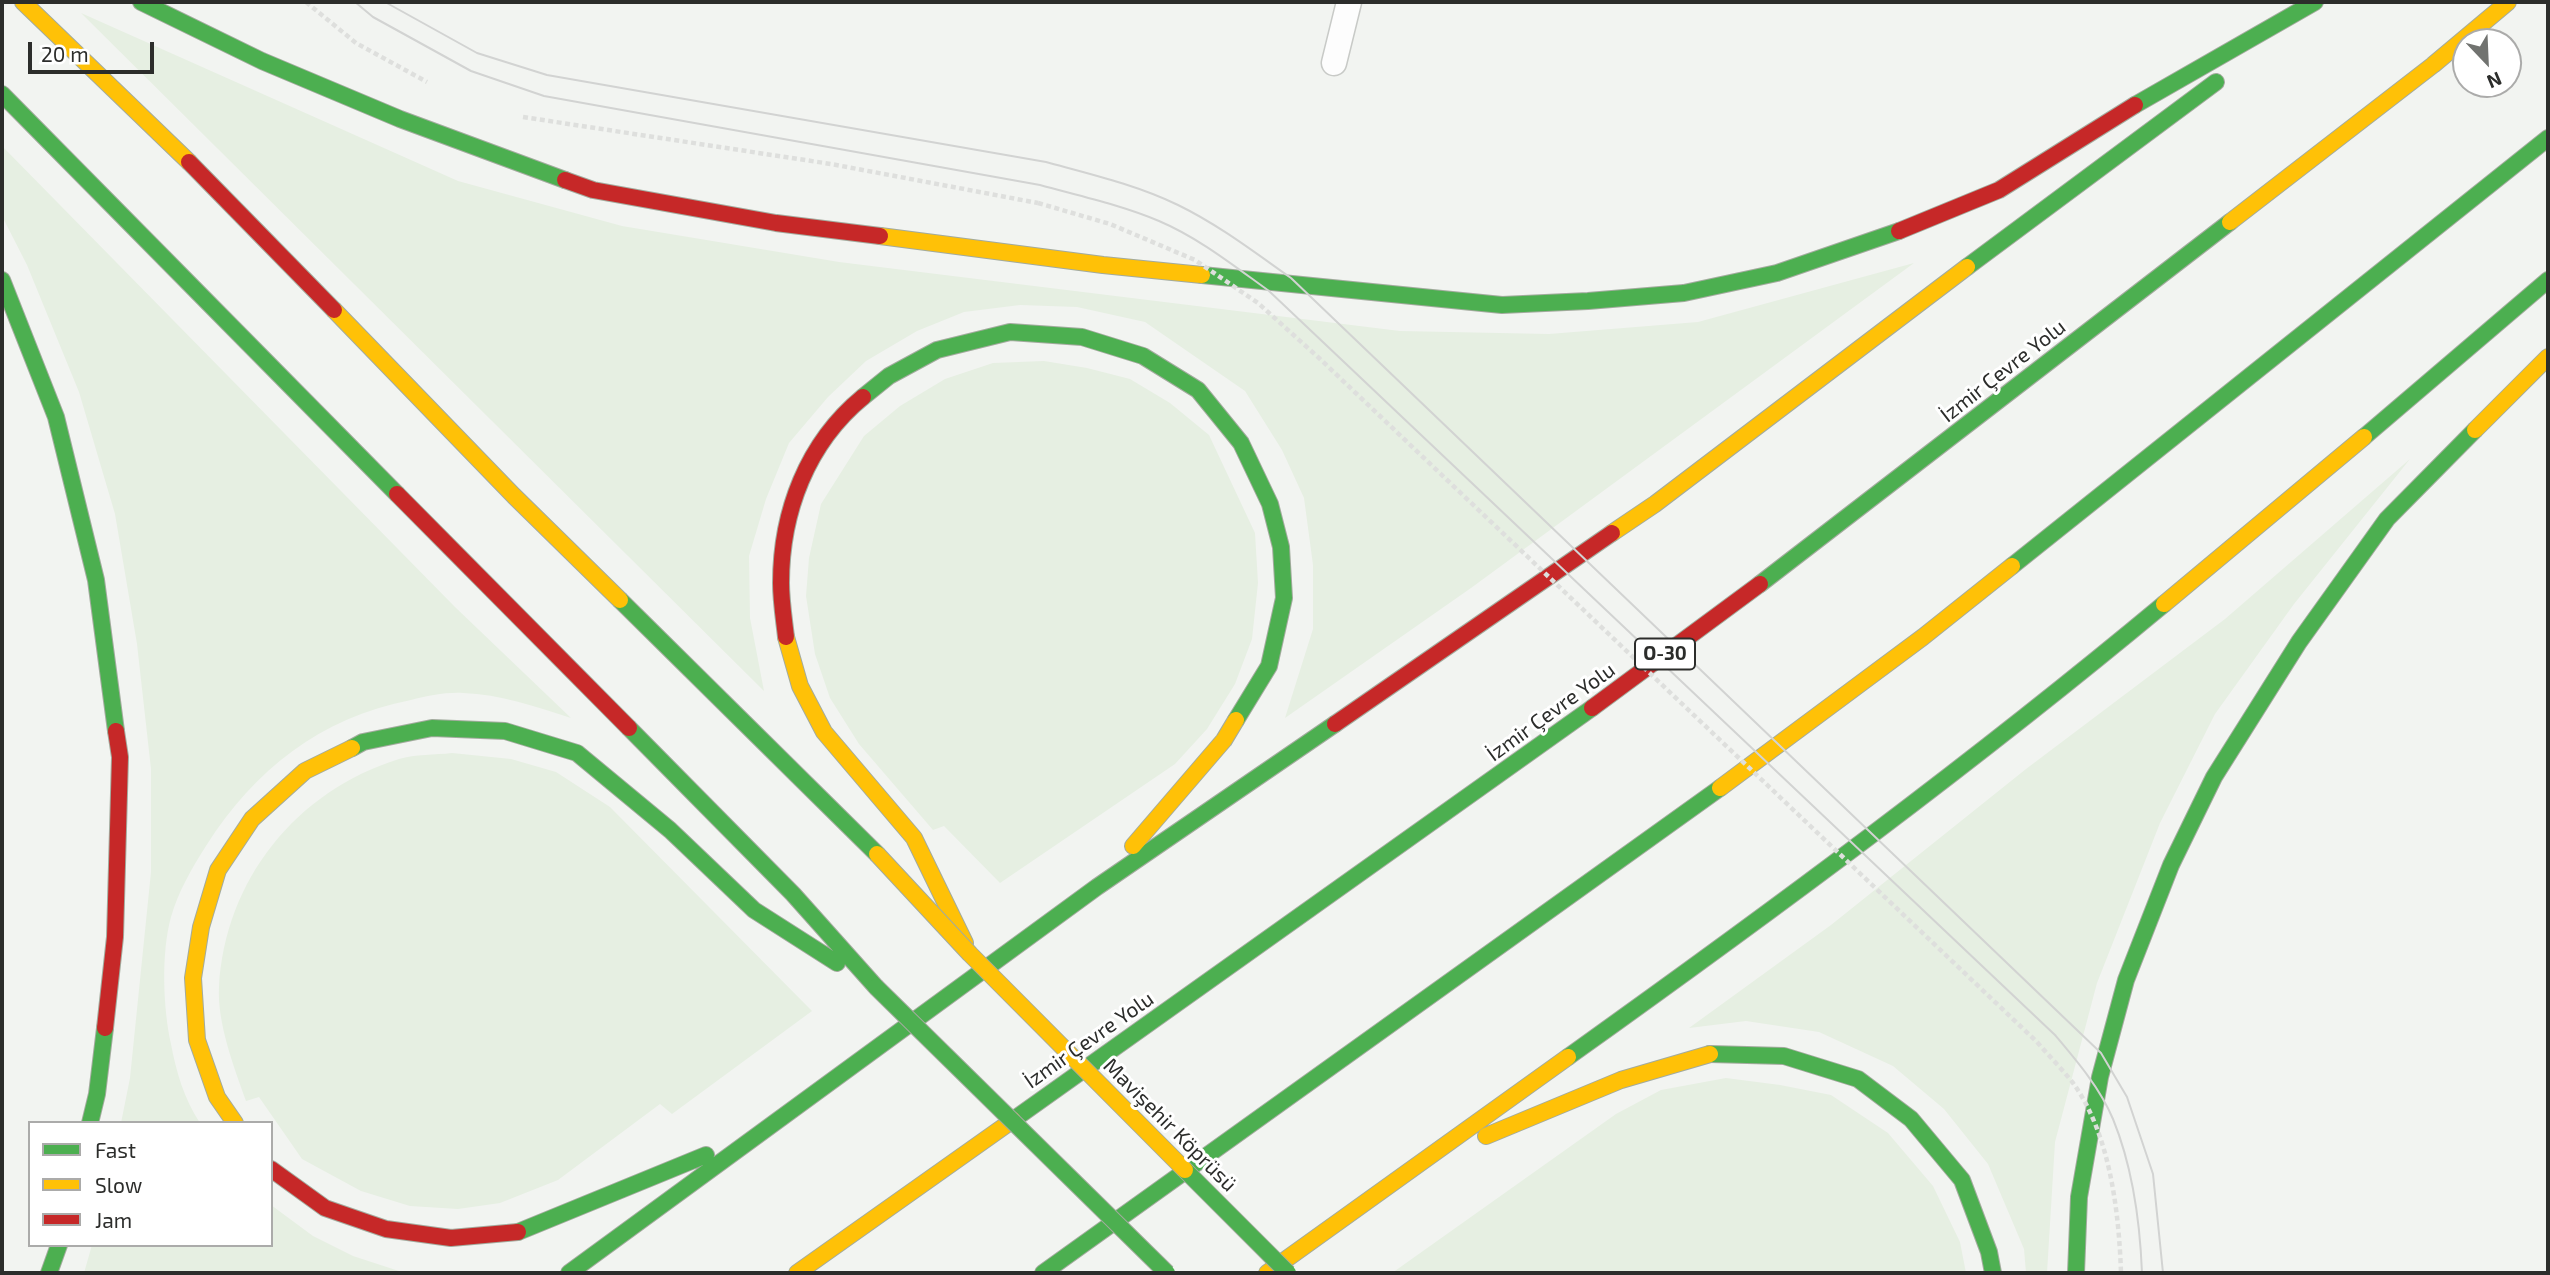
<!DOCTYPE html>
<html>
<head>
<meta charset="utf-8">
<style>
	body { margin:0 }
	#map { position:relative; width:2550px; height:1275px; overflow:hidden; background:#f2f4f1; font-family:"Exo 2",sans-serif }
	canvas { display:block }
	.frame { position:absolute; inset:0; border:4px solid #2c2d2b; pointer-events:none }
	.legend { position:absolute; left:28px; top:1121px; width:245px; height:126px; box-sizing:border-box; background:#fff; border:2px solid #ababaa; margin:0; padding:9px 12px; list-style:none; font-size:21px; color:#2c2d2b }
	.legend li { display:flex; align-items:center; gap:14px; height:35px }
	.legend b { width:35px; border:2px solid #ababaa }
	.north { position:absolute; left:2452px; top:28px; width:70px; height:70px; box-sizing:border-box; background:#fff; border:2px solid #ababaa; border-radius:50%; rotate:157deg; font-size:19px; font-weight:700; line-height:28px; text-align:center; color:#2c2d2b }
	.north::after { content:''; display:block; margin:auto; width:24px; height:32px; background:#717370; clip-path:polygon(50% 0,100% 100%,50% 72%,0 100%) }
	.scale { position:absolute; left:28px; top:42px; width:126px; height:32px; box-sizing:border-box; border:4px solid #2c2d2b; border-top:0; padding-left:9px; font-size:21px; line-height:24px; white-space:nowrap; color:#2c2d2b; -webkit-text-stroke:5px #fff; paint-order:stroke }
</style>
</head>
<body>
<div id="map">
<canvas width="2550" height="1275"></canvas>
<div class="frame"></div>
<ul class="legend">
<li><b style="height:9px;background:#4caf50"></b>Fast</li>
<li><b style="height:9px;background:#ffc107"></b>Slow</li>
<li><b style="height:9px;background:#c62828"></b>Jam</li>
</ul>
<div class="north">N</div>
<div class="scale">20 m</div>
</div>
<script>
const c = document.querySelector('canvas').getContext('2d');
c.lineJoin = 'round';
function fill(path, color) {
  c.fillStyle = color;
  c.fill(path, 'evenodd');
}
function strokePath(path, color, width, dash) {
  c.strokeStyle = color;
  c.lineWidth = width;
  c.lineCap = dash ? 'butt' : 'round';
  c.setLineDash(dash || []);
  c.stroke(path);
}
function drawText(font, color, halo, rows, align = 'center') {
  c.font = font + ' "Exo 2",sans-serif';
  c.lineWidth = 6;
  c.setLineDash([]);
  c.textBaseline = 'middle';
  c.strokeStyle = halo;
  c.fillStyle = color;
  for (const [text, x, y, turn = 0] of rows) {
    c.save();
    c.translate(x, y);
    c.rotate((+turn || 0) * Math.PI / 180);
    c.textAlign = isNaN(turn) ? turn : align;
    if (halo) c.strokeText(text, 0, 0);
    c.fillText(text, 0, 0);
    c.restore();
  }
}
const green = new Path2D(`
	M 81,13 L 458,181 L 622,226 L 839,262 L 1400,331 L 1549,334 L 1698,322 L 1914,263 L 1471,588 L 1285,718 L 1313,629 L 1313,565 L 1304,498 L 1282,450 L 1245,391 L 1145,322 L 1077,307 L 1020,305 L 964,312 L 917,331 L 866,361 L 828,397 L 789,443 L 766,499 L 749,556 L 750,618 L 764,691 Z
	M 2,146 L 455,607 L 571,718 C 536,707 500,694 463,693 C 446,692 427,696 411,700 C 320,718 255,769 206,846 C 192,868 178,892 171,917 C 161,953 163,1008 171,1044 C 176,1071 184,1099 200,1123 L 121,1123 L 130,1078 L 151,872 L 151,769 L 137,644 L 115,514 L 79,392 L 27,265 L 2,216 Z
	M 1044,361 L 1087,368 L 1130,379 L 1170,403 L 1209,435 L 1255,533 L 1258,583 L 1252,639 L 1235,684 L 1207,729 L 1175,764 L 1000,883 L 944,826 L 933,830 L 859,744 L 830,698 L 815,654 L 806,596 L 809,558 L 821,504 L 864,436 L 900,406 L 945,379 L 993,363 Z
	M 2410,459 L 2294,604 L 2215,714 L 2160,823 L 2097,983 L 2055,1142 L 2047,1273 L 2026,1273 L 2024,1249 L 1988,1164 L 1944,1109 L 1893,1066 L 1819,1032 L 1746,1021 L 1689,1028 L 1831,925 L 2026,769 L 2225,619 Z
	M 452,753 L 511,759 L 556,772 L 610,807 L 812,1011 L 672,1114 L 660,1104 L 558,1180 L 500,1203 L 458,1209 L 410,1206 L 361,1191 L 302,1159 L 259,1097 L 246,1101 C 234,1067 217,1023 219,987 C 225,880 296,791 399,759 C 415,754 435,755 452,753 Z
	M 1726,1078 L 1780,1085 L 1831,1095 L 1888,1133 L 1933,1186 L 1960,1242 L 1966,1273 L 1392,1273 L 1616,1114 L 1661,1090 Z
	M 271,1205 L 313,1236 L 353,1256 L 405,1273 L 84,1273 L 92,1245 L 271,1245 Z`);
const path = new Path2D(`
	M 306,2 L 356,43 L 427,82
	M 523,117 L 831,164 L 1038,203`);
const lane = new Path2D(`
	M 1334,63 L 1349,2`);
const fast = new Path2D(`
	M 141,2 L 262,61 L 400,119 L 565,180
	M 2,94 L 397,494
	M 2135,105 L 2315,2
	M 1967,267 L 2216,82
	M 1202,275 L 1502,305 L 1588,301 L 1684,293 L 1777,273 L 1899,231
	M 2,280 L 56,417 L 96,580 L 116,731
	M 863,397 L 889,376 L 937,350 L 1010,332 L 1082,337 L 1143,356 L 1198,390 L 1241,443 L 1270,504 L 1281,547 L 1284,598 L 1269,666 L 1236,720
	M 2364,437 L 2548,280
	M 2012,566 L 2548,138
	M 1760,584 L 2230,222
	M 620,600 L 877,854
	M 629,728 L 793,894 L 876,987
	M 352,748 L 363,742 L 432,728 L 505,731 L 577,753 L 670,830 L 754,910 L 837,963
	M 1710,1054 L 1784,1056 L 1858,1079 L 1911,1119 L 1962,1180 L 1989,1252 L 1993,1273
	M 1568,1057 C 1771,912 1973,763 2164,604
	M 1013,1120 L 1592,708
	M 90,1123 L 97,1094 L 105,1028
	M 518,1232 L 706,1155
	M 49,1273 L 59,1245
	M 569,1273 L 1097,887 L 1335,724
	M 1043,1273 L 1720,788
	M 2076,1273 L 2079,1197 L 2100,1077 L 2126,980 L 2171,865 L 2214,777 L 2299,642 L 2387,519 L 2475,430`);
const slow = new Path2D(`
	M 23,2 L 189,162
	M 2230,222 L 2433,65 L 2508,2
	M 880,236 L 1103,265 L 1202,275
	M 334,310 L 514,496 L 620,600
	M 2475,430 L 2548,357
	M 1612,533 L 1655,504 L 1967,267
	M 2164,604 L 2364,437
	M 786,637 L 800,686 L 824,732 L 914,838 L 965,943
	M 1720,788 L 1923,637 L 2012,566
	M 1133,846 L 1224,740 L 1236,720
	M 235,1123 L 217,1097 L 197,1040 L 193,978 L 201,927 L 218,870 L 252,819 L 305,771 L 352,748
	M 1486,1136 L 1621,1080 L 1710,1054
	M 797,1273 L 1013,1120
	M 1267,1273 L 1568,1057`);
const jam = new Path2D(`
	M 189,162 L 334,310
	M 565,180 L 593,190 L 776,223 L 880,236
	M 1899,231 L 1999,190 L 2135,105
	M 397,494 L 629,728
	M 786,637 C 784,619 781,601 781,583 C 781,512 807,443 863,397
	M 1592,708 L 1760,584
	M 1335,724 L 1612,533
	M 105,1028 L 115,937 L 120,757 L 116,731
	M 271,1169 L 325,1208 L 386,1229 L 451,1238 L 518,1232`);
const tram = new Path2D(`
	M 355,2 L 373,17 L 471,71 L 544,96 L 1040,185 C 1080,196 1121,205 1159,221 C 1199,238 1234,266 1269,291 L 2055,1035 C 2077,1061 2100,1088 2113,1119 C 2133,1168 2140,1222 2142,1273
	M 385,2 L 477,53 L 547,75 L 1046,162 C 1090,174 1137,185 1178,205 C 1219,225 1254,252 1291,278 L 2101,1053 L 2127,1097 L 2153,1174 L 2163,1273`);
const pathBridge = new Path2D(`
	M 1038,203 L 1110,224 L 1195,260 L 1258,303 L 1319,358 L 2037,1042 C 2049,1056 2062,1069 2073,1083 C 2110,1134 2119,1212 2121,1273`);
const fastBridge = new Path2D(`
	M 876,987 L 1167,1273
	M 1185,1170 L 1288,1273`);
const slowBridge = new Path2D(`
	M 877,854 L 970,954 L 1185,1170`);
const shields = [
	[1665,654,60]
];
const shieldNames = [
	["O-30",1665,654]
];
const streetNames = [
	["İzmir Çevre Yolu",2003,371,-38],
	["İzmir Çevre Yolu",1551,712,-36],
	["İzmir Çevre Yolu",1089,1040,-35],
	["Mavişehir Köprüsü",1170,1125,45]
];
fill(green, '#e6efe2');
strokePath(lane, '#c8cac7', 27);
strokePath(fast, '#a3ab9e', 18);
strokePath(slow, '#a3ab9e', 18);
strokePath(jam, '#a3ab9e', 18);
strokePath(path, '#dedfdd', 4.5, [5, 3.5]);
strokePath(lane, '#fdfdfd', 24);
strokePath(fast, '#4caf50', 16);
strokePath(slow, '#ffc107', 16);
strokePath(jam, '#c62828', 16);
strokePath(tram, '#d2d3d2', 2);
strokePath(fastBridge, '#a3ab9e', 18, []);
strokePath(slowBridge, '#a3ab9e', 18, []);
strokePath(pathBridge, '#dedfdd', 4.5, [5, 3.5]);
strokePath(fastBridge, '#4caf50', 16);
strokePath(slowBridge, '#ffc107', 16);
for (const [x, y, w] of shields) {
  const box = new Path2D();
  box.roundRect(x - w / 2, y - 15.5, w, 31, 5);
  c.fillStyle = '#fff';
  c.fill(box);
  strokePath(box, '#2c2d2b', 2);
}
drawText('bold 19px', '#2c2d2b', null, shieldNames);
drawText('21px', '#2c2d2b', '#fff', streetNames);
</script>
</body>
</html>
